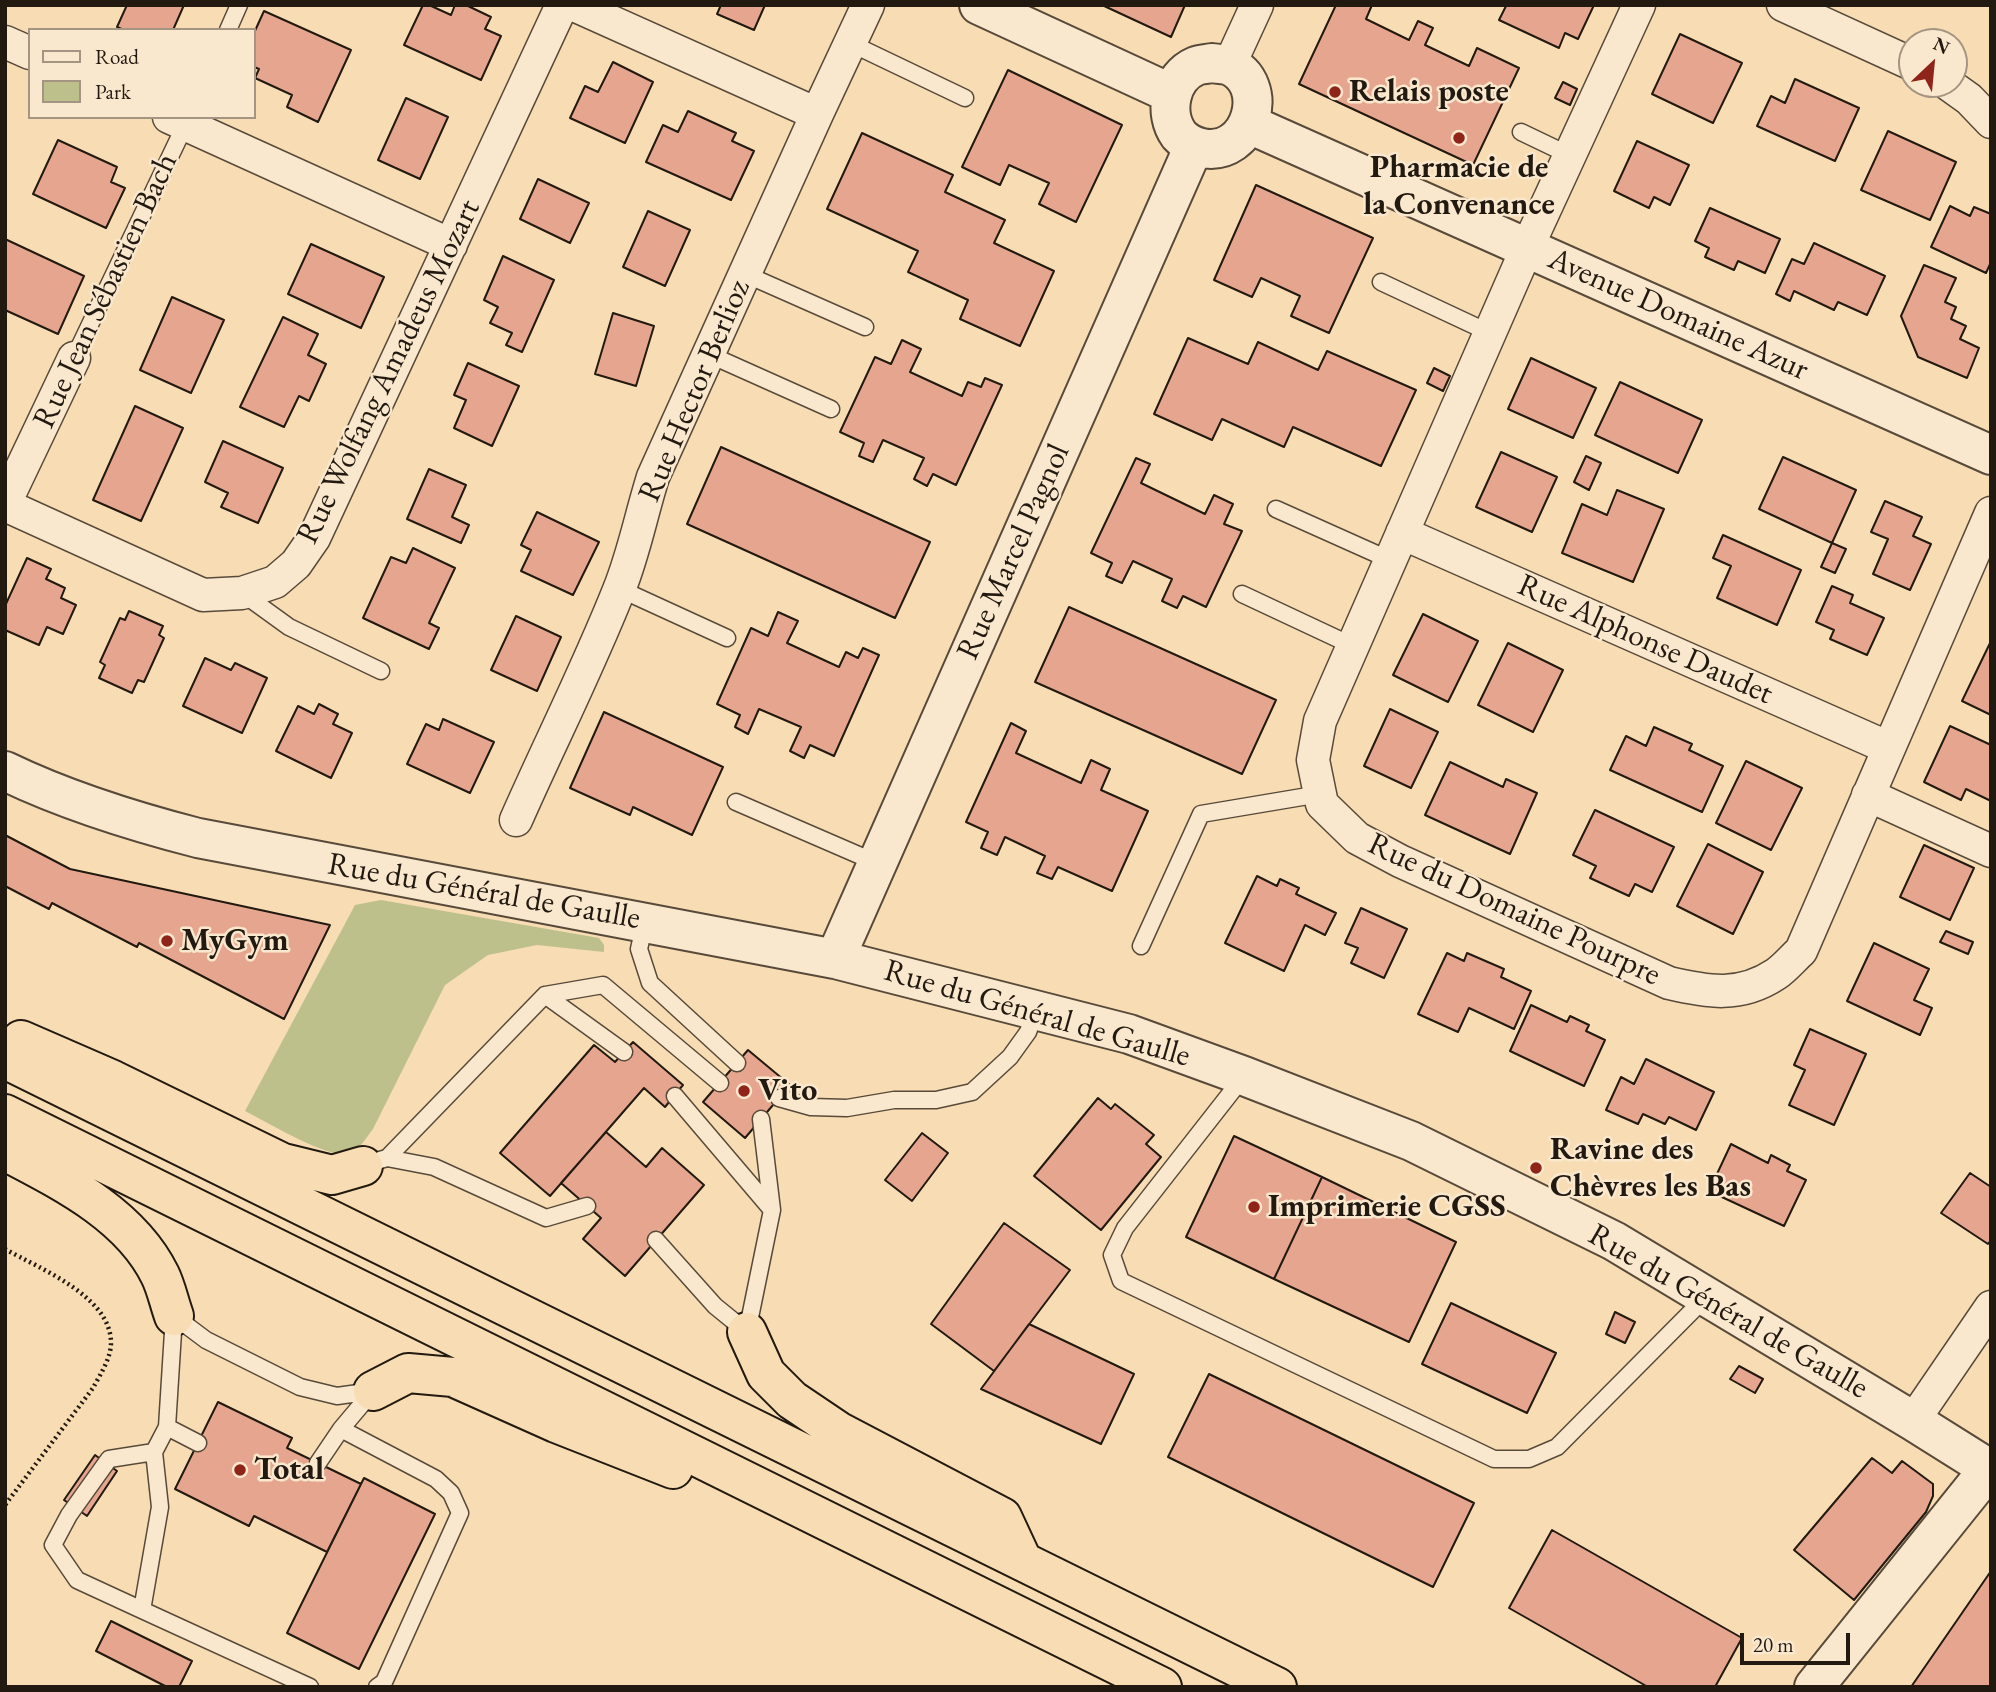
<!DOCTYPE html>
<html>
<head>
<meta charset="utf-8">
<style>
	body { margin:0 }
	#map { position:relative; width:1996px; height:1692px; overflow:hidden; background:#f8dcb3; font-family:"EB Garamond",serif }
	canvas { display:block }
	.frame { position:absolute; inset:0; border:7px solid #221911; pointer-events:none }
	.legend { position:absolute; left:28px; top:28px; width:228px; height:91px; box-sizing:border-box; background:#fae8ce; border:2px solid #a49582; margin:0; padding:9px 12px; list-style:none; font-size:21px; color:#221911 }
	.legend li { display:flex; align-items:center; gap:14px; height:35px }
	.legend b { width:35px; border:2px solid #a49582 }
	.north { position:absolute; left:1898px; top:28px; width:70px; height:70px; box-sizing:border-box; background:#fae8ce; border:2px solid #a49582; border-radius:50%; rotate:26deg; font-size:19px; font-weight:700; line-height:28px; text-align:center; color:#221911 }
	.north::after { content:''; display:block; margin:auto; width:24px; height:32px; background:#8f2418; clip-path:polygon(50% 0,100% 100%,50% 72%,0 100%) }
	.scale { position:absolute; left:1740px; top:1633px; width:110px; height:32px; box-sizing:border-box; border:4px solid #221911; border-top:0; padding-left:9px; font-size:21px; line-height:24px; white-space:nowrap; color:#221911; -webkit-text-stroke:5px #fae8ce; paint-order:stroke }
</style>
</head>
<body>
<div id="map">
<canvas width="1996" height="1692"></canvas>
<div class="frame"></div>
<ul class="legend">
<li><b style="height:9px;background:#fae8ce"></b>Road</li>
<li><b style="height:19px;background:#bec08c"></b>Park</li>
</ul>
<div class="north">N</div>
<div class="scale">20 m</div>
</div>
<script>
const c = document.querySelector('canvas').getContext('2d');
c.lineJoin = 'round';
function fill(path, color) {
  c.fillStyle = color;
  c.fill(path, 'evenodd');
}
function strokePath(path, color, width, dash) {
  c.strokeStyle = color;
  c.lineWidth = width;
  c.lineCap = dash ? 'butt' : 'round';
  c.setLineDash(dash || []);
  c.stroke(path);
}
function drawText(font, color, halo, rows, align = 'center') {
  c.font = font + ' "EB Garamond",serif';
  c.lineWidth = 5;
  c.setLineDash([]);
  c.textBaseline = 'middle';
  c.strokeStyle = halo;
  c.fillStyle = color;
  for (const [text, x, y, turn = 0] of rows) {
    c.save();
    c.translate(x, y);
    c.rotate((+turn || 0) * Math.PI / 180);
    c.textAlign = isNaN(turn) ? turn : align;
    if (halo) c.strokeText(text, 0, 0);
    c.fillText(text, 0, 0);
    c.restore();
  }
}
const green = new Path2D(`
	M 381,900 L 599,938 L 604,945 L 604,952 L 537,945 L 488,955 L 445,985 L 373,1129 C 366,1138 358,1153 345,1154 C 323,1156 267,1122 245,1111 L 355,905 Z`);
const building = new Path2D(`
	M 127,5 L 184,5 L 173,30 L 124,30 L 117,27 Z
	M 423,5 L 429,5 L 451,15 L 455,5 L 466,5 L 491,17 L 485,29 L 501,36 L 481,80 L 404,45 Z
	M 721,5 L 765,5 L 754,30 L 717,14 Z
	M 1102,5 L 1185,5 L 1171,37 Z
	M 1336,5 L 1372,5 L 1366,19 L 1409,40 L 1418,21 L 1433,28 L 1425,45 L 1469,66 L 1477,48 L 1519,68 L 1473,165 L 1299,84 Z
	M 1504,5 L 1594,5 L 1578,39 L 1565,33 L 1559,48 L 1499,20 L 1506,6 Z
	M 264,11 L 351,50 L 318,122 L 287,107 L 292,95 L 255,78 L 259,69 L 254,67 L 254,33 Z
	M 1680,34 L 1742,63 L 1713,123 L 1652,94 Z
	M 613,62 L 653,82 L 625,143 L 570,118 L 585,86 L 598,92 Z
	M 1008,70 L 1122,125 L 1076,222 L 1039,204 L 1049,183 L 1009,165 L 1000,185 L 962,167 Z
	M 1795,79 L 1859,108 L 1835,161 L 1757,126 L 1771,96 L 1785,103 Z
	M 1563,82 L 1577,89 L 1570,105 L 1555,98 Z
	M 406,98 L 448,117 L 420,179 L 378,160 Z
	M 688,111 L 736,133 L 732,141 L 754,151 L 731,200 L 646,162 L 663,125 L 678,132 Z
	M 1888,131 L 1956,162 L 1930,220 L 1861,190 Z
	M 862,133 L 953,175 L 945,192 L 1005,220 L 994,243 L 1054,271 L 1020,346 L 960,319 L 968,300 L 908,272 L 918,251 L 827,209 Z
	M 58,140 L 117,167 L 111,182 L 125,188 L 106,228 L 33,194 Z
	M 1637,141 L 1689,165 L 1670,205 L 1654,197 L 1649,208 L 1614,191 Z
	M 538,179 L 589,203 L 570,243 L 520,219 Z
	M 1256,185 L 1373,238 L 1329,333 L 1291,316 L 1300,296 L 1261,278 L 1252,297 L 1214,280 Z
	M 1950,206 L 1970,216 L 1974,207 L 1991,214 L 1991,262 L 1986,273 L 1931,247 Z
	M 1710,208 L 1780,239 L 1765,273 L 1738,261 L 1734,270 L 1705,257 L 1709,248 L 1695,241 Z
	M 648,211 L 690,230 L 665,286 L 623,267 Z
	M 5,239 L 84,276 L 58,334 L 5,310 Z
	M 1814,243 L 1885,276 L 1867,315 L 1838,302 L 1834,310 L 1794,291 L 1790,301 L 1776,294 L 1792,259 L 1804,264 Z
	M 311,244 L 384,277 L 361,328 L 288,294 Z
	M 503,256 L 554,280 L 522,352 L 506,345 L 512,333 L 490,323 L 498,307 L 484,300 Z
	M 1924,265 L 1956,278 L 1945,302 L 1956,307 L 1951,319 L 1966,326 L 1960,339 L 1979,348 L 1967,378 L 1918,357 L 1901,316 Z
	M 172,297 L 224,320 L 191,393 L 140,370 Z
	M 613,313 L 654,326 L 636,386 L 595,374 Z
	M 283,317 L 318,334 L 308,355 L 326,364 L 309,401 L 299,396 L 284,427 L 240,407 Z
	M 1188,338 L 1248,364 L 1258,342 L 1318,370 L 1327,351 L 1416,390 L 1381,466 L 1293,427 L 1284,447 L 1222,419 L 1212,440 L 1154,414 Z
	M 902,340 L 921,349 L 910,372 L 962,396 L 968,382 L 981,387 L 985,378 L 1002,385 L 956,485 L 933,474 L 927,486 L 914,479 L 924,458 L 883,440 L 873,462 L 859,456 L 864,443 L 840,432 L 875,357 L 891,364 Z
	M 1531,358 L 1596,388 L 1573,438 L 1508,409 Z
	M 468,363 L 519,386 L 492,446 L 454,428 L 466,400 L 454,395 Z
	M 1434,368 L 1450,376 L 1443,391 L 1427,383 Z
	M 1620,382 L 1702,420 L 1678,473 L 1595,435 Z
	M 135,406 L 183,428 L 141,521 L 93,500 Z
	M 223,441 L 283,468 L 258,523 L 221,507 L 228,493 L 205,482 Z
	M 721,447 L 930,542 L 895,618 L 687,524 Z
	M 1501,452 L 1557,477 L 1532,532 L 1476,507 Z
	M 1586,456 L 1601,463 L 1589,490 L 1574,482 Z
	M 1783,457 L 1856,490 L 1832,543 L 1759,509 Z
	M 1136,458 L 1150,464 L 1141,483 L 1205,514 L 1214,495 L 1233,504 L 1224,524 L 1242,531 L 1206,607 L 1183,596 L 1177,608 L 1162,601 L 1172,579 L 1133,561 L 1122,583 L 1106,576 L 1112,563 L 1091,553 Z
	M 429,469 L 466,485 L 452,517 L 469,525 L 461,543 L 407,519 Z
	M 1617,490 L 1664,509 L 1633,582 L 1562,553 L 1582,504 L 1607,515 Z
	M 1885,501 L 1922,517 L 1913,536 L 1931,544 L 1910,590 L 1873,574 L 1888,539 L 1871,532 Z
	M 537,512 L 599,542 L 573,595 L 521,571 L 531,550 L 521,545 Z
	M 1723,535 L 1801,570 L 1777,625 L 1717,598 L 1731,566 L 1713,558 Z
	M 1832,543 L 1846,549 L 1835,573 L 1821,567 Z
	M 413,548 L 455,568 L 429,623 L 439,628 L 429,649 L 363,618 L 391,557 L 406,563 Z
	M 27,558 L 51,569 L 46,579 L 65,588 L 61,598 L 76,605 L 63,634 L 47,627 L 39,645 L 5,630 L 5,606 Z
	M 1832,586 L 1853,595 L 1850,603 L 1884,618 L 1867,655 L 1830,639 L 1834,630 L 1816,622 Z
	M 1069,607 L 1276,700 L 1242,774 L 1035,682 Z
	M 129,611 L 163,626 L 159,635 L 164,638 L 144,682 L 138,680 L 132,693 L 99,678 L 105,665 L 100,662 L 120,618 L 125,620 Z
	M 778,612 L 798,621 L 787,643 L 839,667 L 846,652 L 858,658 L 863,648 L 879,655 L 834,756 L 810,745 L 804,758 L 790,751 L 801,727 L 759,709 L 748,734 L 735,727 L 740,715 L 717,704 L 751,628 L 768,636 Z
	M 1423,614 L 1478,641 L 1448,702 L 1393,675 Z
	M 516,616 L 561,637 L 537,691 L 491,670 Z
	M 1991,641 L 1991,715 L 1962,701 Z
	M 1508,643 L 1563,670 L 1533,732 L 1478,705 Z
	M 205,658 L 231,670 L 235,663 L 267,678 L 242,733 L 183,706 Z
	M 319,704 L 338,714 L 333,724 L 352,733 L 331,778 L 276,751 L 298,706 L 314,714 Z
	M 1390,709 L 1438,732 L 1411,788 L 1364,766 Z
	M 604,712 L 723,767 L 692,835 L 633,807 L 630,815 L 570,788 Z
	M 443,719 L 494,742 L 470,793 L 407,764 L 426,724 L 439,730 Z
	M 1011,723 L 1026,731 L 1016,753 L 1081,783 L 1091,760 L 1110,769 L 1101,790 L 1148,811 L 1112,891 L 1058,867 L 1052,879 L 1037,873 L 1045,856 L 1005,837 L 997,855 L 981,848 L 988,832 L 966,822 Z
	M 1950,726 L 1991,745 L 1991,801 L 1966,789 L 1961,800 L 1924,782 Z
	M 1654,727 L 1692,744 L 1689,750 L 1723,766 L 1702,812 L 1610,770 L 1626,736 L 1646,746 Z
	M 1746,761 L 1802,788 L 1771,850 L 1716,823 Z
	M 1450,762 L 1503,787 L 1506,779 L 1537,793 L 1510,854 L 1425,815 Z
	M 1595,810 L 1674,847 L 1652,892 L 1635,884 L 1629,896 L 1590,878 L 1596,866 L 1573,855 Z
	M 5,835 L 70,869 L 330,925 L 284,1019 L 139,943 L 137,947 L 52,903 L 49,909 L 5,886 Z
	M 1708,844 L 1763,872 L 1733,934 L 1677,906 Z
	M 1924,845 L 1974,868 L 1950,920 L 1900,897 Z
	M 1257,876 L 1277,886 L 1280,879 L 1299,888 L 1296,894 L 1336,913 L 1325,935 L 1305,925 L 1284,971 L 1225,943 Z
	M 1361,908 L 1407,929 L 1384,978 L 1351,963 L 1358,948 L 1345,943 Z
	M 1946,931 L 1973,942 L 1968,954 L 1940,942 Z
	M 1874,943 L 1929,969 L 1914,1000 L 1932,1008 L 1920,1035 L 1847,1001 Z
	M 1447,953 L 1464,961 L 1467,953 L 1504,969 L 1501,977 L 1531,991 L 1514,1029 L 1469,1008 L 1458,1032 L 1418,1014 Z
	M 1531,1005 L 1567,1022 L 1570,1016 L 1589,1025 L 1586,1031 L 1605,1040 L 1584,1086 L 1510,1051 Z
	M 1810,1029 L 1866,1054 L 1834,1125 L 1789,1105 L 1805,1070 L 1794,1065 Z
	M 633,1042 L 683,1085 L 665,1107 L 644,1088 L 550,1196 L 500,1153 L 594,1045 L 615,1062 Z
	M 748,1050 L 790,1085 L 745,1138 L 703,1102 Z
	M 1646,1059 L 1714,1092 L 1696,1130 L 1669,1117 L 1665,1124 L 1643,1114 L 1638,1124 L 1606,1110 L 1621,1077 L 1634,1084 Z
	M 1098,1098 L 1111,1109 L 1115,1104 L 1154,1135 L 1146,1144 L 1161,1157 L 1101,1230 L 1034,1176 Z
	M 606,1132 L 646,1167 L 662,1148 L 704,1185 L 625,1276 L 583,1239 L 601,1218 L 561,1183 Z
	M 922,1133 L 948,1153 L 912,1201 L 885,1180 Z
	M 1234,1136 L 1322,1177 L 1274,1279 L 1186,1237 Z
	M 1731,1144 L 1768,1163 L 1771,1155 L 1790,1165 L 1787,1171 L 1806,1180 L 1784,1226 L 1709,1191 Z
	M 1970,1173 L 1991,1187 L 1991,1240 L 1988,1244 L 1941,1213 Z
	M 1322,1177 L 1456,1242 L 1409,1342 L 1274,1279 Z
	M 1004,1223 L 1070,1270 L 994,1371 L 931,1324 Z
	M 1451,1303 L 1556,1353 L 1527,1413 L 1422,1364 Z
	M 1615,1312 L 1635,1322 L 1625,1343 L 1606,1334 Z
	M 1029,1324 L 1134,1374 L 1101,1444 L 981,1389 Z
	M 1739,1366 L 1763,1379 L 1755,1393 L 1730,1379 Z
	M 1209,1374 L 1474,1503 L 1433,1587 L 1168,1457 Z
	M 218,1402 L 292,1438 L 287,1448 L 361,1484 L 327,1552 L 254,1516 L 249,1526 L 175,1489 Z
	M 95,1455 L 117,1471 L 87,1516 L 64,1500 Z
	M 1872,1458 L 1892,1473 L 1902,1461 L 1933,1484 L 1933,1496 L 1926,1512 L 1854,1600 L 1794,1550 Z
	M 364,1478 L 435,1514 L 359,1669 L 287,1633 Z
	M 1552,1530 L 1742,1638 L 1715,1687 L 1648,1687 L 1509,1608 Z
	M 1991,1571 L 1991,1687 L 1911,1687 Z
	M 111,1621 L 192,1661 L 179,1687 L 167,1687 L 96,1651 Z`);
const path = new Path2D(`
	M 5,1249 C 40,1269 111,1296 111,1343 C 111,1358 100,1375 93,1388 L 5,1505`);
const service = new Path2D(`
	M 228,30 L 239,5
	M 850,43 L 965,98
	M 1521,132 L 1569,155
	M 745,274 L 865,327
	M 1381,282 L 1490,333
	M 708,354 L 831,409
	M 74,358 L 188,119
	M 1276,509 L 1390,560
	M 620,589 L 727,638
	M 242,593 L 289,627 L 381,671
	M 1242,594 L 1353,646
	M 736,802 L 877,863
	M 645,922 L 639,949 L 650,983 L 737,1063
	M 1141,946 L 1201,814 L 1320,794
	M 545,995 L 624,1052
	M 1244,1076 L 1125,1228 L 1112,1255 L 1121,1281 L 1494,1459 L 1529,1459 L 1557,1447 L 1706,1297
	M 675,1096 L 772,1210
	M 779,1098 L 811,1107 L 847,1108 L 894,1100 L 936,1100 L 972,1092 L 1010,1057 L 1028,1032 L 1036,1010
	M 387,1158 L 545,995 L 603,985 L 720,1083
	M 380,1160 L 387,1158 L 434,1167 L 546,1218 L 587,1206
	M 656,1240 L 715,1306 L 747,1332 L 772,1210 L 761,1119
	M 174,1316 L 206,1340 L 300,1387 L 337,1396 L 373,1391
	M 174,1316 L 167,1427 L 198,1443
	M 167,1427 L 154,1452 L 160,1507 L 142,1610 L 310,1687
	M 341,1429 L 436,1479 L 451,1493 L 460,1513 L 384,1682 L 377,1687
	M 318,1463 L 341,1429 L 373,1391
	M 142,1610 L 77,1580 L 53,1545 L 69,1515 L 109,1459 L 154,1452`);
const minor = new Path2D(`
	M 574,5 L 817,114
	M 1639,5 L 1527,248 L 1320,721 L 1313,760 L 1322,804 L 1357,838 L 1400,861 L 1669,983 C 1708,992 1740,998 1776,974 C 1785,968 1793,958 1801,951 L 1991,513
	M 1783,5 L 1912,64
	M 5,42 L 30,53
	M 1229,66 L 1257,5
	M 1948,84 L 1969,99 L 1991,122
	M 169,117 L 451,245
	M 5,503 L 74,358
	M 5,505 L 203,595 L 242,593 L 275,582 L 296,564 L 314,538 L 562,5
	M 1402,533 L 1889,748
	M 1868,795 L 1991,851
	M 516,820 C 550,743 588,668 619,590 C 634,553 641,515 653,477 L 817,114 L 868,5
	M 1913,1421 L 1991,1307`);
const tertiary = new Path2D(`
	M 979,5 L 1172,94
	M 1212,63 C 1217,64 1224,64 1228,65 C 1273,83 1251,158 1202,148 C 1193,146 1185,142 1179,135 C 1163,113 1170,77 1196,66 C 1201,64 1207,64 1212,63 Z
	M 1249,124 L 1991,455
	M 5,771 C 67,801 132,821 198,838 L 835,959 L 1129,1034 L 1244,1076 L 1411,1141 L 1614,1241 L 1913,1421 L 1991,1470
	M 835,959 L 1194,146
	M 1814,1687 L 1989,1469`);
const trunk = new Path2D(`
	M 21,1040 L 113,1080 L 283,1163 L 332,1175 L 363,1166
	M 5,1059 L 1277,1687
	M 5,1114 L 1162,1687
	M 5,1151 C 62,1181 130,1214 160,1275 C 166,1287 169,1302 174,1316
	M 747,1332 L 766,1374 L 792,1400 L 838,1431 L 1002,1517 L 1022,1560
	M 373,1391 L 408,1373 L 453,1377 L 556,1423 L 673,1469`);
const markers = [
	[1335,92,7,"#8f2418"],
	[1459,138,7,"#8f2418"],
	[167,941,7,"#8f2418"],
	[744,1091,7,"#8f2418"],
	[1536,1168,7,"#8f2418"],
	[1254,1207,7,"#8f2418"],
	[240,1470,7,"#8f2418"]
];
const poiNames = [
	["Relais poste",1349,92],
	["Pharmacie de",1459,168,"center"],
	["la Convenance",1459,205,"center"],
	["MyGym",181,941],
	["Vito",758,1091],
	["Ravine des",1550,1150],
	["Chèvres les Bas",1550,1187],
	["Imprimerie CGSS",1268,1207],
	["Total",254,1470]
];
const streetNames = [
	["Rue Jean Sébastien Bach",106,291,-65],
	["Avenue Domaine Azur",1678,315,24],
	["Rue Wolfang Amadeus Mozart",389,372,-64],
	["Rue Hector Berlioz",695,391,-67],
	["Rue Marcel Pagnol",1014,552,-66],
	["Rue Alphonse Daudet",1645,640,24],
	["Rue du Général de Gaulle",484,892,10],
	["Rue du Domaine Pourpre",1514,910,25],
	["Rue du Général de Gaulle",1037,1014,16],
	["Rue du Général de Gaulle",1728,1312,30]
];
fill(green, '#bec08c');
fill(building, '#e6a58e');
strokePath(building, '#221911', 2);
strokePath(service, '#584a3a', 19);
strokePath(minor, '#584a3a', 35);
strokePath(tertiary, '#584a3a', 42);
strokePath(trunk, '#221911', 42);
strokePath(path, '#221911', 4.5, [2, 3.5]);
strokePath(service, '#fae8ce', 16);
strokePath(minor, '#fae8ce', 32);
strokePath(tertiary, '#fae8ce', 38);
strokePath(trunk, '#f8dcb3', 38);
for (const [x, y, r, color] of markers) {
  const dot = new Path2D();
  dot.arc(x, y, r, 0, 2 * Math.PI);
  c.fillStyle = color;
  c.fill(dot);
  strokePath(dot, '#fae8ce', 2.5);
}
drawText('bold 32px', '#221911', '#fae8ce', poiNames, 'left');
drawText('32px', '#221911', '#fae8ce', streetNames);
</script>
</body>
</html>
